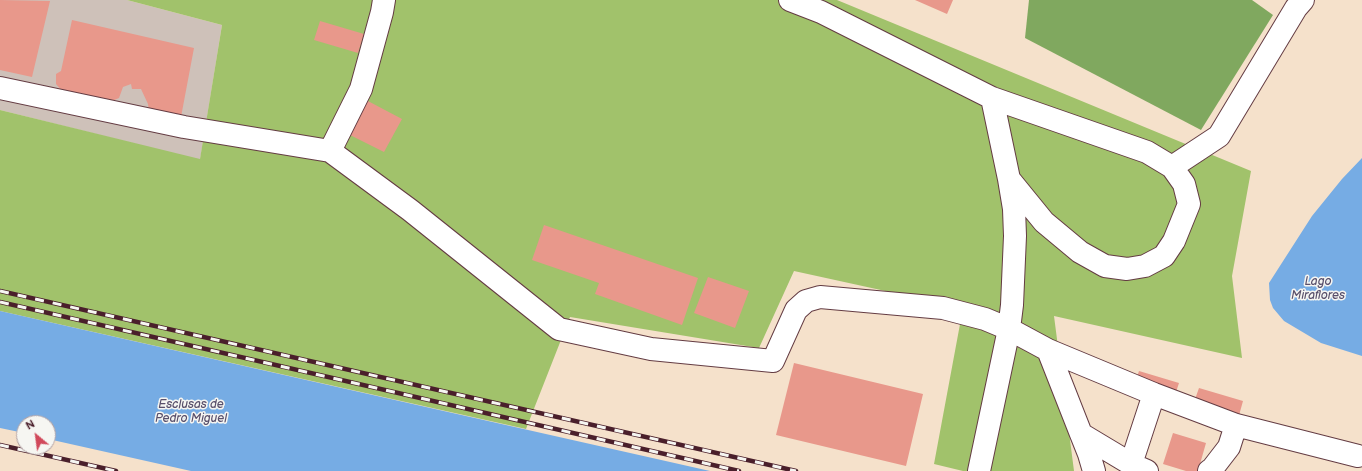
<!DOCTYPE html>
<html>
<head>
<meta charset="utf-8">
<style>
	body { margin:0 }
	#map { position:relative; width:1362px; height:471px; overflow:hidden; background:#f5e1cb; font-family:"Balsamiq Sans",sans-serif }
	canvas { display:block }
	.north { position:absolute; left:16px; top:415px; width:40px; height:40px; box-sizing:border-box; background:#f6f6f2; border:1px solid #b1a0a2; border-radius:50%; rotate:331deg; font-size:11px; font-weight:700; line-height:16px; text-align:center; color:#4a1f2b }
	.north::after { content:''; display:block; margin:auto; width:14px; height:18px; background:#d1495b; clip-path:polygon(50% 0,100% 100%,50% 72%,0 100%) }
</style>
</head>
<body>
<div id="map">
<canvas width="1362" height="471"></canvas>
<div class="north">N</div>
</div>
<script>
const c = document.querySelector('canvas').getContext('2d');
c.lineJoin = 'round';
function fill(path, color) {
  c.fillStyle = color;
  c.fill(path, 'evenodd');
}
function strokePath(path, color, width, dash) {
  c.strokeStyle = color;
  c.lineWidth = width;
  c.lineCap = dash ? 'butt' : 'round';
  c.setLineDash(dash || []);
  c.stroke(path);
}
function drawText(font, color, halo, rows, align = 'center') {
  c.font = font + ' "Balsamiq Sans",sans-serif';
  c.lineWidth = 3;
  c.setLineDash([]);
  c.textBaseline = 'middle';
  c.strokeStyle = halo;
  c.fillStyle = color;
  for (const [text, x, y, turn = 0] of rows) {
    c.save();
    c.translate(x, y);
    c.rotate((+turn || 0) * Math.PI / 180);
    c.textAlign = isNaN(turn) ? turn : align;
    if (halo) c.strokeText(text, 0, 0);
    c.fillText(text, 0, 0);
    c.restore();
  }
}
const industrial = new Path2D(`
	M 0,0 L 127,0 L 222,25 L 200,160 L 0,110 Z`);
const green = new Path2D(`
	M 127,0 L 837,0 L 1251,171 L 1232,276 L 1242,358 L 1054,316 L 1074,471 L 963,471 L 934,464 L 963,308 L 794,271 L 759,348 L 570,317 L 526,429 L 0,311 L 0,110 L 200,159 L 222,25 Z`);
const forest = new Path2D(`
	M 1029,0 L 1252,0 L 1273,15 L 1201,130 L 1025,38 Z`);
const water = new Path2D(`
	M 1362,158 L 1362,356 L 1321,343 L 1284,321 L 1273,308 L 1270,300 L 1269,283 L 1312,216 L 1342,179 Z
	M 0,311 L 710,471 L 191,471 L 48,439 L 48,423 L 24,423 L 24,433 L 0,428 Z`);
const building = new Path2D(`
	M 0,0 L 50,1 L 32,77 L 0,70 Z
	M 915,0 L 953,0 L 947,14 Z
	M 72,20 L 194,48 L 181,117 L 149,111 L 148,104 L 141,89 L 132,89 L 131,84 L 123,87 L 119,98 L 112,101 L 80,93 L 73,95 L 62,91 L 56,84 L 56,74 L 61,71 Z
	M 320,21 L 364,34 L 358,53 L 314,40 Z
	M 366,100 L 402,119 L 384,152 L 348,134 Z
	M 544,225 L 698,278 L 682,325 L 595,294 L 599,283 L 532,260 Z
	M 708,277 L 749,291 L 735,328 L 694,313 Z
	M 794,363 L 923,394 L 906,466 L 776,435 Z
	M 1139,371 L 1179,383 L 1175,395 L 1135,383 Z
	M 1199,388 L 1243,401 L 1238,419 L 1193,405 Z
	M 1173,433 L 1206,443 L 1198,471 L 1186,471 L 1163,464 Z`);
const minor = new Path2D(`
	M 790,0 L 821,12 L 992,98 L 1147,152 L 1172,167 L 1184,184 L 1189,204 L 1174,241 L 1164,256 L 1145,266 L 1127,269 L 1105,266 L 1080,252 L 1044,222 L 1009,179
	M 0,88 L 184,127 L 330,151 L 410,210 L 559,329 L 651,349 L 773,361 L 796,310 L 806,301 L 820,297 L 943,308 L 985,319 L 1009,329 L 1048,350 L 1154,394 L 1236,425 L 1358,456
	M 330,151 L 361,89 L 382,12 L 384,0
	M 1172,167 L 1219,136 L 1296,8 L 1303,0
	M 1048,350 L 1081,434 L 1131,464 L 1147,471
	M 1081,434 L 1089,454 L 1094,471
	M 1131,464 L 1154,394
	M 979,471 L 1009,329 L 1012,305 L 1015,236 L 1014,209 L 1009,179 L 992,98
	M 1209,471 L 1212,469 L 1229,447 L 1236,425`);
const rail = new Path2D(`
	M 0,291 L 796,471
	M 0,302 L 739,471
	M 0,445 L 116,471`);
const waterNames = [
	["Lago",1318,282],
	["Miraflores",1318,296],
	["Esclusas de",191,405],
	["Pedro Miguel",191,419]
];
fill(industrial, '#cec1b9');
fill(green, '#a1c26b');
fill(forest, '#80a85f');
fill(water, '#76ace4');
fill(building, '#e8988b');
strokePath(minor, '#643c43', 24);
strokePath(minor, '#fff', 22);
strokePath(rail, '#4a1f2b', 4.5);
strokePath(rail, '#f6f6f2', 3, [9]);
drawText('italic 12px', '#59506c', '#f6f6f2', waterNames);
</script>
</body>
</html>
